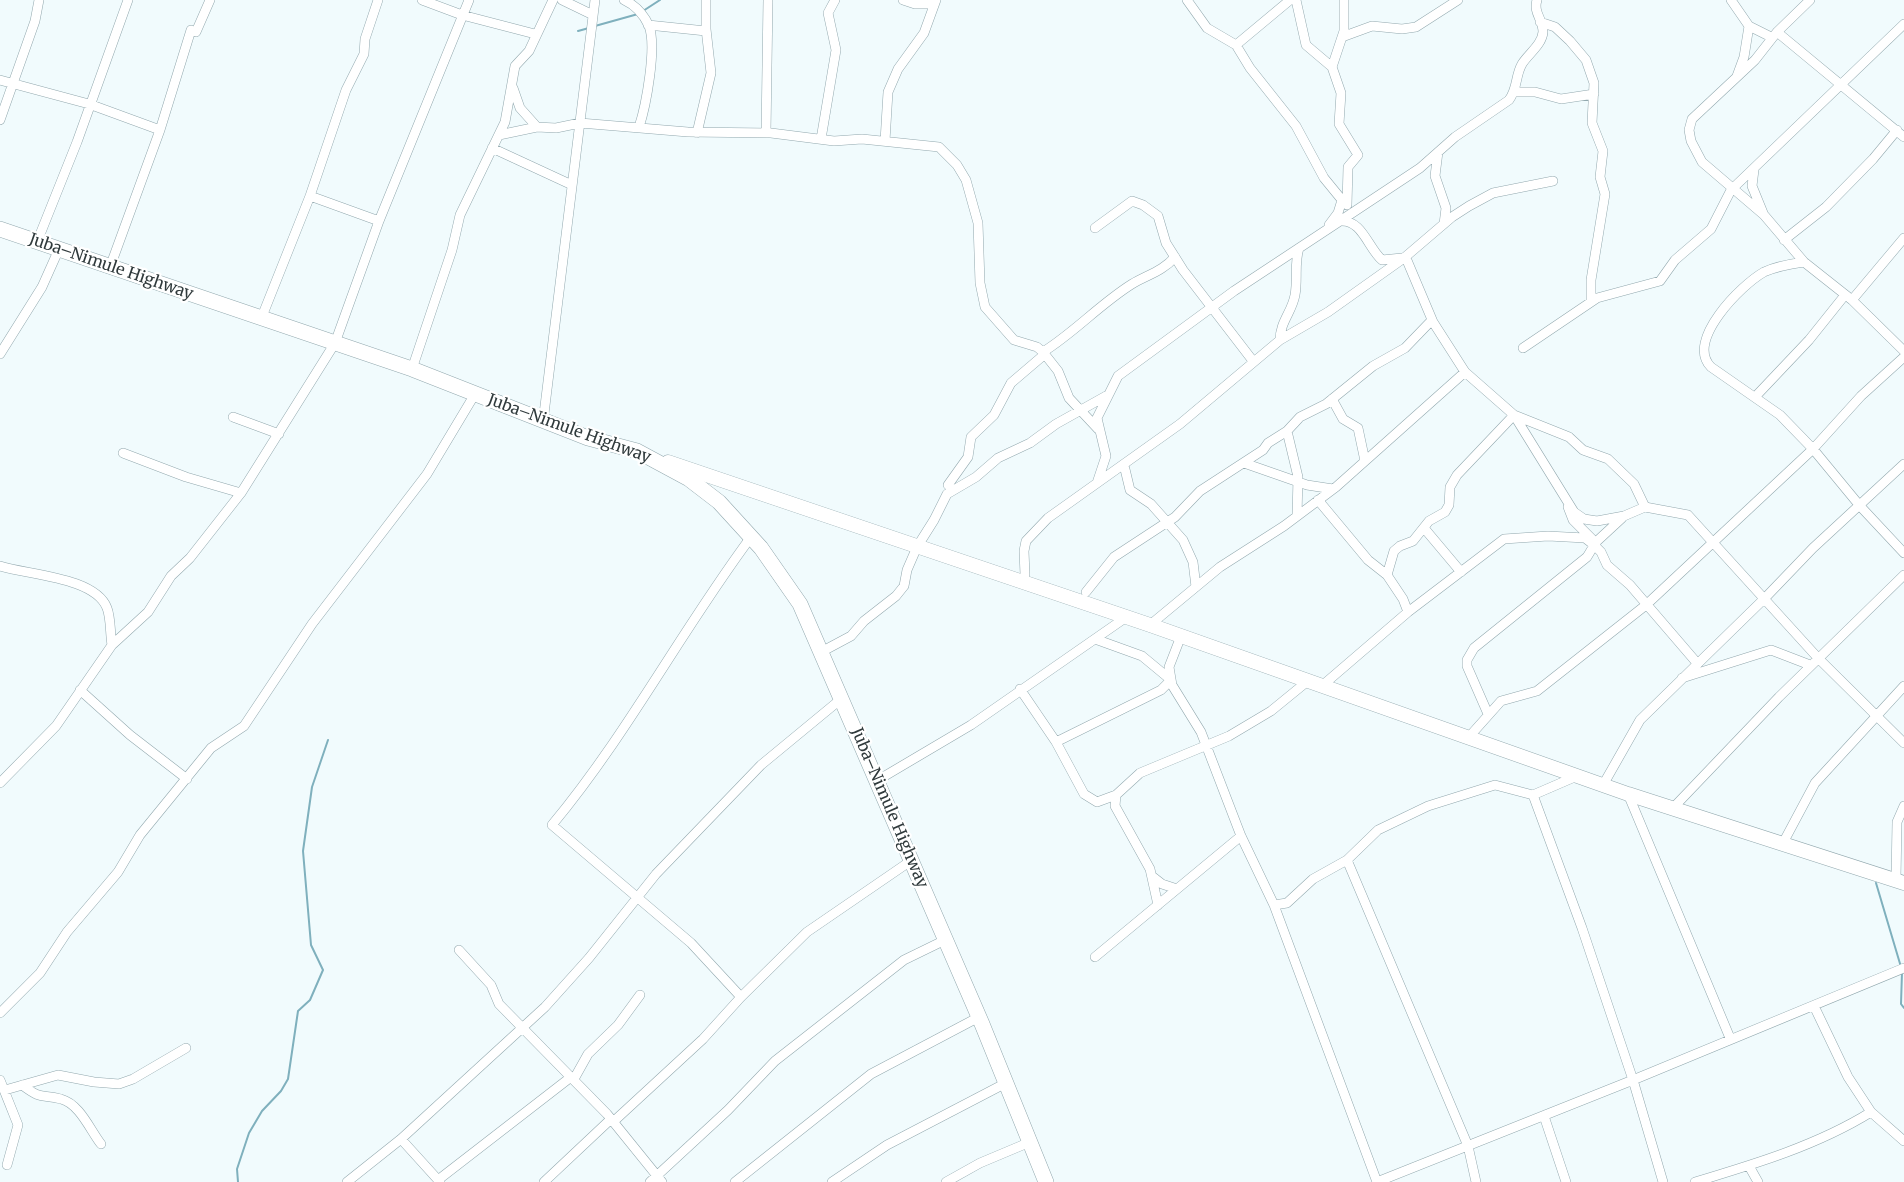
<!DOCTYPE html>
<html>
<head>
<meta charset="utf-8">
<style>
	body { margin:0 }
	canvas { display:block; background:#f1fbfd }
</style>
</head>
<body>
<canvas width="1904" height="1182"></canvas>
<script>
const c = document.querySelector('canvas').getContext('2d');
c.lineJoin = 'round';
function strokePath(path, color, width, dash) {
  c.strokeStyle = color;
  c.lineWidth = width;
  c.lineCap = dash ? 'butt' : 'round';
  c.setLineDash(dash || []);
  c.stroke(path);
}
function drawText(font, color, halo, rows, align = 'center') {
  c.font = font + ' Merriweather,serif';
  c.lineWidth = 4.5;
  c.setLineDash([]);
  c.textBaseline = 'middle';
  c.strokeStyle = halo;
  c.fillStyle = color;
  for (const [text, x, y, turn = 0] of rows) {
    c.save();
    c.translate(x, y);
    c.rotate((+turn || 0) * Math.PI / 180);
    c.textAlign = isNaN(turn) ? turn : align;
    if (halo) c.strokeText(text, 0, 0);
    c.fillText(text, 0, 0);
    c.restore();
  }
}
const stream = new Path2D(`
	M 643,11 L 660,0
	M 595,26 L 638,14
	M 578,31 L 589,28
	M 1876,883 L 1901,967
	M 1902,972 L 1901,1004 L 1904,1008
	M 238,1182 L 237,1169 L 249,1133 L 262,1111 L 281,1091 L 288,1079 L 298,1011 L 310,1000 L 323,970 L 311,945 L 303,851 L 312,787 L 328,740`);
const street = new Path2D(`
	M 422,0 L 462,15 L 535,34
	M 562,0 L 593,15
	M 624,0 C 635,5 644,15 649,26 C 657,47 646,106 639,127
	M 903,0 L 915,4 L 934,4
	M 1187,0 L 1207,28 L 1236,45 L 1250,68 L 1296,126 L 1324,178 L 1342,200 L 1338,213 L 1329,225
	M 1296,0 L 1306,45 L 1332,67
	M 1344,0 L 1344,31 L 1332,67 L 1341,93 L 1339,124 L 1358,155 L 1348,167 L 1347,205
	M 1731,0 L 1749,26 L 1771,37
	M 1810,0 L 1777,32 L 1755,60 L 1692,119 L 1689,130 L 1691,141 L 1702,162 L 1764,215 L 1804,262 L 1852,300 L 1904,351
	M 1540,22 L 1555,27 L 1570,41 L 1586,60 L 1594,83 L 1592,123 L 1603,151 L 1600,177 L 1605,194 L 1591,280 L 1591,302
	M 648,25 L 706,31
	M 196,32 L 210,0
	M 1777,32 L 1904,137
	M 1342,37 L 1372,26 L 1402,29 L 1416,27 L 1458,0
	M 1236,45 L 1290,0
	M 1737,76 L 1744,57 L 1749,26
	M 0,80 L 89,104 L 160,130
	M 513,88 L 520,108 L 537,127
	M 1515,92 L 1535,92 L 1561,99 L 1594,94
	M 0,120 L 35,21 L 39,0
	M 697,133 L 711,73 L 706,29 L 706,0
	M 766,133 L 768,0
	M 499,135 L 537,127 L 556,128 L 580,123 L 688,132 L 771,133 L 834,141 L 862,139 L 939,147 L 957,165 L 966,180 L 978,223 L 980,283 L 985,307 L 1014,340 L 1037,347 L 1043,352 L 1058,371 L 1069,398 L 1098,429
	M 821,139 L 836,50 L 828,13 L 835,0
	M 885,141 L 888,92 L 898,69 L 924,33 L 936,0
	M 492,148 L 572,185
	M 1438,152 L 1435,176 L 1446,208 L 1444,224
	M 1754,170 L 1752,186 L 1763,213
	M 310,196 L 379,221
	M 1340,221 L 1420,168 L 1455,137 L 1509,100 C 1518,88 1515,76 1522,64 C 1528,54 1542,45 1543,32 C 1543,19 1533,13 1537,0
	M 1095,228 L 1132,201 L 1143,205 L 1158,216 L 1166,243 L 1183,270 L 1253,361
	M 1784,240 L 1826,207 L 1873,159 L 1897,130
	M 37,242 L 77,142 L 128,0
	M 1406,258 L 1433,322 L 1465,372
	M 1804,262 C 1790,264 1777,266 1764,272 C 1741,285 1685,341 1711,367 L 1780,415 L 1813,449 L 1861,396 L 1904,357
	M 110,267 L 160,130 L 191,30
	M 1852,300 L 1904,238
	M 261,319 L 310,196 L 346,90 L 364,54 L 365,39 L 378,0
	M 1280,340 C 1280,322 1292,312 1295,295 C 1298,279 1294,264 1299,248
	M 1523,348 L 1597,298 L 1660,281 L 1675,260 L 1711,229 L 1731,190 L 1904,24
	M 1043,352 C 1075,332 1100,304 1132,284 C 1147,275 1163,271 1175,257
	M 0,354 L 42,287 L 59,249
	M 412,369 L 452,250 L 460,215 L 505,122 L 515,66 L 529,51 L 553,0
	M 1755,397 L 1809,340 L 1845,295
	M 1332,399 L 1343,419 L 1358,428 L 1365,461
	M 233,417 L 279,434
	M 543,422 L 595,0
	M 1287,431 L 1298,477 L 1297,516
	M 123,453 L 186,477 L 241,493
	M 1244,463 L 1307,485 L 1333,489
	M 1124,465 L 1130,490 L 1151,504 L 1183,540 L 1193,562 L 1196,587
	M 1097,483 L 1106,456 L 1097,418 L 1118,376 L 1234,291 L 1340,221 C 1362,219 1368,248 1382,260 L 1402,258
	M 948,485 L 968,457 L 971,437 L 994,415 L 1011,383 L 1045,354
	M 1318,500 L 1368,560 L 1387,575 L 1403,599 L 1408,612
	M 1568,507 L 1573,520 L 1592,539
	M 1424,528 L 1461,572
	M 0,566 C 28,575 95,577 107,608 C 111,618 110,634 112,645
	M 1025,575 L 1024,551 L 1026,541 L 1048,518 L 1180,424 L 1280,340 L 1328,312 L 1404,258 L 1452,217 L 1469,206 L 1493,193 L 1553,181
	M 1387,575 L 1394,551 L 1400,546 L 1413,541 L 1429,521 L 1445,512 L 1449,505 L 1450,487 L 1457,475 L 1514,415 L 1569,437 L 1583,450 L 1608,459 L 1634,484 L 1645,507
	M 1086,592 L 1114,557 L 1175,517 L 1200,491 L 1263,450 L 1268,443 L 1287,431 L 1300,417 L 1326,404 L 1373,366 L 1405,348 L 1432,320
	M 1150,625 L 1220,567 L 1284,526 L 1336,487 L 1465,372 L 1514,415 L 1574,512 L 1584,519 L 1597,521 L 1624,516 L 1645,507 L 1688,515 L 1818,658 L 1904,743
	M 1181,636 L 1169,667 L 1172,685 L 1201,732 L 1241,836 L 1274,905 L 1377,1182
	M 823,651 L 851,636 L 864,621 L 896,596 L 904,586 L 907,570 L 917,547 L 934,520 L 947,494 L 976,477 L 998,458 L 1030,443 L 1056,424 L 1106,396
	M 1682,678 L 1771,650 L 1810,665
	M 1323,685 L 1408,612 L 1504,539 L 1548,536 L 1585,538 L 1594,545 L 1601,552 L 1607,565 L 1630,585 L 1697,663
	M 1020,689 L 1056,742 L 1084,794 L 1097,802 L 1116,795 L 1140,773 L 1229,736 L 1271,711 L 1309,680
	M 80,690 L 130,735 L 187,779
	M 1488,714 L 1467,666 L 1467,660 L 1474,648 L 1587,557 L 1596,542 L 1622,518
	M 1468,738 L 1501,701 L 1537,691 L 1646,605 L 1813,449 L 1860,506 L 1904,553
	M 1056,742 L 1161,690 L 1171,680 L 1142,656 L 1095,639
	M 878,780 L 971,725 L 1125,618
	M 0,783 L 56,726 L 112,645 L 148,612 L 171,576 L 190,558 L 241,493 L 335,343 L 379,221 L 469,0
	M 1603,785 L 1640,720 L 1765,598 L 1813,548 L 1904,464
	M 1628,794 L 1730,1038
	M 1116,795 L 1115,806 L 1150,869 L 1158,905
	M 1533,795 L 1582,928 L 1633,1080 L 1663,1182
	M 1672,809 L 1779,697 L 1904,575
	M 1783,843 L 1815,783 L 1904,686
	M 1347,860 L 1468,1146 L 1476,1182
	M 1153,877 L 1162,884 L 1177,889
	M 1896,879 L 1897,822 L 1904,806
	M 1274,905 L 1287,903 L 1313,879 L 1347,860 L 1378,830 L 1428,806 L 1495,785 L 1533,795 L 1577,776
	M 459,950 L 491,985 L 499,1004 L 607,1114 L 662,1182
	M 1095,957 L 1241,836
	M 741,997 L 691,943 L 552,825 C 627,735 681,631 751,537
	M 1814,1006 L 1848,1077 L 1871,1112 L 1904,1141
	M 0,1013 L 40,973 L 67,932 L 118,872 L 140,835 L 211,748 L 244,726 L 312,624 L 427,474 L 475,394
	M 574,1079 L 588,1054 L 618,1025 L 640,995
	M 0,1080 L 18,1125 L 7,1165
	M 22,1085 C 42,1100 40,1094 61,1099 C 80,1104 90,1130 101,1144
	M 5,1090 L 58,1075 L 94,1082 L 119,1084 L 133,1079 L 186,1048
	M 1544,1116 L 1566,1182
	M 613,1122 L 703,1039 L 741,997 L 807,932 L 912,860
	M 401,1139 L 440,1182
	M 1749,1166 L 1758,1182
	M 438,1180 L 571,1077
	M 347,1182 L 401,1139 L 545,1007 L 589,958 L 656,874 L 761,765 L 841,699
	M 544,1182 L 611,1119
	M 650,1182 L 728,1110 L 775,1061 L 904,960 L 945,940
	M 735,1182 L 871,1074 L 979,1017
	M 832,1182 L 887,1145 L 1006,1083
	M 946,1182 L 980,1163 L 1030,1142
	M 1377,1182 L 1633,1080 L 1904,968
	M 1695,1182 C 1755,1164 1818,1145 1871,1112`);
const secondary = new Path2D(`
	M 668,462 L 1150,625 L 1628,794 L 1904,883`);
const primary = new Path2D(`
	M 0,229 L 412,369 L 588,438 L 637,451 L 689,479 L 719,502 L 761,548 L 800,604 L 982,1024 L 1046,1182`);
const streetNames = [
	["Juba–Nimule Highway",111,267,19],
	["Juba–Nimule Highway",569,429,20],
	["Juba–Nimule Highway",889,808,67]
];
strokePath(stream, '#7fb0bd', 2);
strokePath(street, '#92a8ae', 10);
strokePath(secondary, '#92a8ae', 15);
strokePath(primary, '#92a8ae', 16);
strokePath(street, '#fff', 9);
strokePath(secondary, '#fff', 14);
strokePath(primary, '#fff', 15);
drawText('16px', '#303a3c', '#fff', streetNames);
</script>
</body>
</html>
